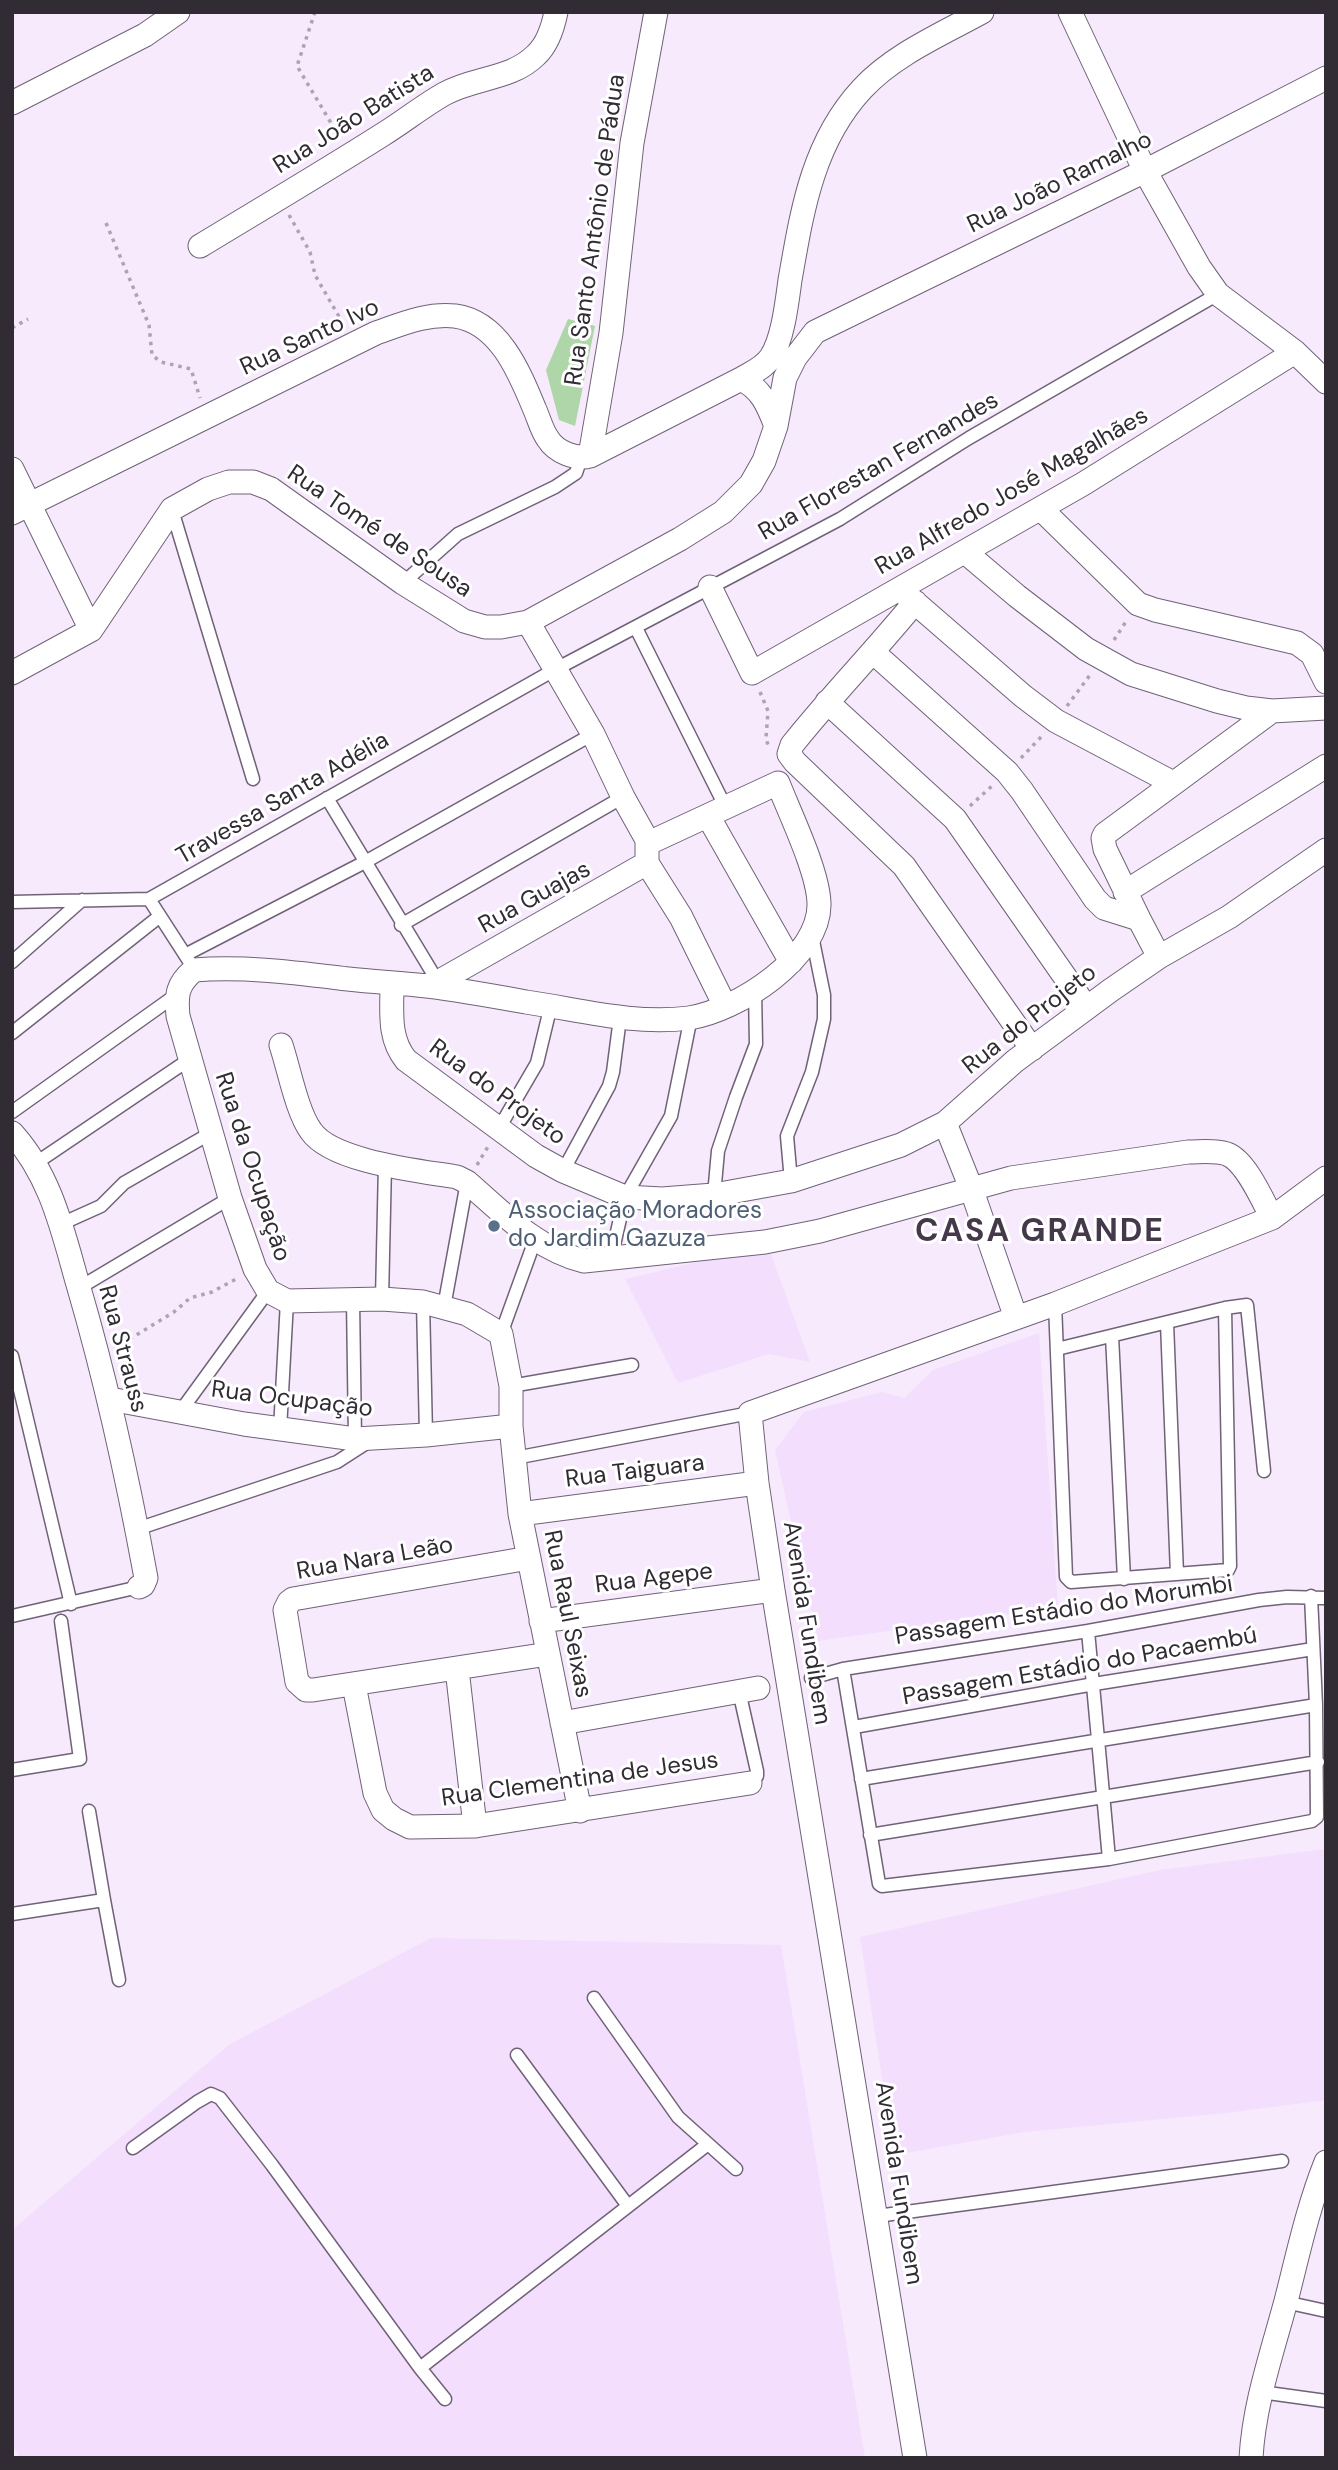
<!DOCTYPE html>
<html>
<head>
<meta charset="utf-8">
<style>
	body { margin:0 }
	#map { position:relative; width:1338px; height:2470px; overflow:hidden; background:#f7eafd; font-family:"DM Sans",sans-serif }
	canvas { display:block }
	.frame { position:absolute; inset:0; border:14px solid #312b34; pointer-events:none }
</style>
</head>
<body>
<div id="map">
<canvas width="1338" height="2470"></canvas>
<div class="frame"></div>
</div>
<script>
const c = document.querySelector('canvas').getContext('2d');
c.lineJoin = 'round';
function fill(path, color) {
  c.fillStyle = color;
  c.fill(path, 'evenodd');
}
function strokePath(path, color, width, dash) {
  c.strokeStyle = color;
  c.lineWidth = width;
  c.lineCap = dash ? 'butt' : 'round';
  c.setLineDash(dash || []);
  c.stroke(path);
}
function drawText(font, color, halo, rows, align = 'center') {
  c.font = font + ' "DM Sans",sans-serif';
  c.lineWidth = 6;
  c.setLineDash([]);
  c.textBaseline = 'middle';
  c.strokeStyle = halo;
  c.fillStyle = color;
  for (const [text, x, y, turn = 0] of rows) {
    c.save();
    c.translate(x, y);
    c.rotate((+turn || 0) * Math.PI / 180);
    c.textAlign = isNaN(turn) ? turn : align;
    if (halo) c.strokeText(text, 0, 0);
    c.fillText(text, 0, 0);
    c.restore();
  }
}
const built = new Path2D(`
	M 769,1249 L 810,1362 L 769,1354 L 678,1383 L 625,1279 L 723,1256 Z
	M 1039,1333 L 1058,1607 L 818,1641 L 775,1450 L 804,1412 L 882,1392 L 904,1398 L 933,1370 Z
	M 1326,1849 L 1326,2100 L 1226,2113 L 1025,2132 L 894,2155 L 860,1937 L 1160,1870 Z
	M 431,1938 L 781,1945 L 865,2458 L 20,2458 L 12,2444 L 12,2230 L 230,2044 Z`);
const green = new Path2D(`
	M 568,319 L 595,326 L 575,426 L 559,420 L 546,370 Z`);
const path = new Path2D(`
	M 315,12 L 297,66 L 340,138
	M 289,215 L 310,252 L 315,275 L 345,327
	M 106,223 L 149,325 L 152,355 L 161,362 L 191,369 L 200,398
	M 12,328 L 28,319
	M 1114,640 L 1127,620
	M 760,692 L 768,711 L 766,738 L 768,745
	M 1067,706 L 1090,675
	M 1021,758 L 1042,736
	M 970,806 L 993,785
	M 477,1165 L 489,1145
	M 115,1348 L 174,1312 L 190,1298 L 212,1292 L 238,1278`);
const lane = new Path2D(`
	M 172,510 L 253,779
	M 403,583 L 458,534 L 555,487 L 576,473 L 581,458
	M 636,628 L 726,808
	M 327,798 L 438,982
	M 149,899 L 189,961
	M 12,902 L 149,899 L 556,669 L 840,519 L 969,438 L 1218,294
	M 401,925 L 623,797
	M 185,955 L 365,862 L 593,734
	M 12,962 L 82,900
	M 12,1033 L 160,916
	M 12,1112 L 176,995
	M 498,1130 L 537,1063 L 551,1005
	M 36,1163 L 190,1059
	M 563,1171 L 609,1086 L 613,1072 L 620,1018
	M 791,1181 L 787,1136 L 812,1072 L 824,1019 L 824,995 L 812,936
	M 714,1195 L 718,1151 L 736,1097 L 756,1044 L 755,991
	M 61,1224 L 101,1206 L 124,1183 L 211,1133
	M 611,1258 L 625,1197 L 671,1116 L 691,1017
	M 79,1288 L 230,1198
	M 382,1299 L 385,1164
	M 353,1300 L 355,1439
	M 423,1302 L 426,1435
	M 1055,1304 L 1066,1577 L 1071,1582 L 1228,1570 L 1230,1566 L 1225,1308
	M 444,1307 L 467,1182
	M 1167,1323 L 1177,1574
	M 501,1334 L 535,1240
	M 1112,1336 L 1124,1579
	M 1057,1349 L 1225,1308 L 1247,1305 L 1264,1471
	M 12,1356 L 71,1604
	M 511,1386 L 632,1365
	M 180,1412 L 268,1291
	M 280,1430 L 287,1301
	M 515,1458 L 750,1413
	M 137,1529 L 337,1462 L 368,1442
	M 12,1616 L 139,1587
	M 1088,1631 L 1109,1859
	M 843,1669 L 879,1884 L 882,1886 L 1109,1859 L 1312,1821 L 1317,1817 L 1316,1705 L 1311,1596
	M 811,1678 L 843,1669 L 1088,1631 L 1259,1600 L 1287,1597 L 1326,1598
	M 739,1691 L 757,1771 L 757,1776 L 750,1783
	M 854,1727 L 1094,1684 L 1313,1649
	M 12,1770 L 80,1759 L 61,1621
	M 861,1779 L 1316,1705
	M 870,1835 L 1318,1762
	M 104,1900 L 119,1980
	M 12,1914 L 104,1900 L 89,1811
	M 594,1998 L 678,2117 L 736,2169
	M 517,2055 L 628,2206
	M 133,2148 L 197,2102 L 211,2094 L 220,2098 L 272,2165 L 420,2368
	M 877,2216 L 1282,2161
	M 1285,2302 L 1326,2311
	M 1261,2392 L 1326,2401
	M 445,2399 L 420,2368 L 708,2144`);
const street = new Path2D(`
	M 1070,12 L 1145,171 L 1199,267 L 1218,294 L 1295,352 L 1326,382
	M 12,103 L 145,35 L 178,12
	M 200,246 C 261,209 322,173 382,135 C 403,122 423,106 444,94 C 474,77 511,80 536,55 C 548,44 553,27 556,12
	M 741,379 C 762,389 768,406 776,426
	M 590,456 L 611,333 L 632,143 L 656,12
	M 12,469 L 91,630
	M 1041,509 L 1138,604 L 1155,610 L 1297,643 L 1312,654 L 1326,682
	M 12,513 L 376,333 C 402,324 427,313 455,316 C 500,322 520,374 535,410 C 539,419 542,431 548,439 C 556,452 576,460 590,456 L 741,379 C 751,373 764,368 771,357 C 783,339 787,302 790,280 C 802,212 812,143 862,89 C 893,55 942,34 982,12
	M 965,552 L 1017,596 L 1086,649 L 1131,674 L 1217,701 L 1246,708 L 1272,711 L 1326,708
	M 710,587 L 752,673 L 1083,484 L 1295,352
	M 904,593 L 1023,696 L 1056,721 L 1173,783
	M 915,602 C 875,651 831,696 792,745 L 789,754 L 795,762 L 904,866 L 1032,1049
	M 528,622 L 593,734 L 623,797 L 647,840 L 653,841 L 778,783 C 790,814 818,871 819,903 C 821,957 737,1011 689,1018 C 634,1025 581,1010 526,1002 C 493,996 460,990 427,986 C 401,983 374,982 348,979 C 297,973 246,966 194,970 C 177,984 176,995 178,1016 L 230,1198 L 255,1269 L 268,1291 L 287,1301 L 382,1299 L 423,1302 L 467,1314 L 501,1334 L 511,1386 L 511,1426 L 520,1514 L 580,1811
	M 874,653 L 1007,772 L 1022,791 L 1095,899 L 1104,908 L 1139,919 L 1159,957
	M 12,673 L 91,630 L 172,509 L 208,489 L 229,482 L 253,482 L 271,489 L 403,583 L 464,621 L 485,627 L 501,627 L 528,622 L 680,539 L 723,512 L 751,484 L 764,461 L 776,426 L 785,378 L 795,358 L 815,332 L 1145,171 L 1326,78
	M 827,702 L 955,819 L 1086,1007
	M 708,816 L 791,962
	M 647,863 L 681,917 L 725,1006
	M 1125,892 L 1326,766
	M 1139,919 L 1105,849 L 1103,838 L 1105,834 L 1272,711
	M 392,984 C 392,1011 388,1038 406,1060 L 536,1156 L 563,1171 L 625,1197 L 662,1199 L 714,1195 L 791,1181 L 901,1145 L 945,1123 L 1015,1061 L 1111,990 L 1159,957 L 1229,917 L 1326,850
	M 426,986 L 438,982 L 647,863 L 647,840
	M 281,1045 C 289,1069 297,1112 311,1131 C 332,1162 421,1171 457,1177 L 467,1182 C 502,1212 537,1250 584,1261 L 765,1242 L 820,1231 L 1011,1178 L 1188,1152 C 1201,1152 1215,1150 1227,1154 C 1246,1161 1263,1201 1272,1218
	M 945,1123 L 971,1188 L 1016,1318
	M 12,1133 C 52,1177 63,1233 79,1288 C 107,1384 128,1480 146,1578 L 143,1585 L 139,1587
	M 110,1399 L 244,1424 L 355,1439 L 426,1435 L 511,1426
	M 520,1514 L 757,1483
	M 529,1558 L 293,1599 L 289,1602 L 285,1610 L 297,1682 L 306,1690 L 313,1690 L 548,1654
	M 541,1621 L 773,1590
	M 457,1669 L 475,1826
	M 354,1685 L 375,1793 L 383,1810 L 394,1819 L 410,1827 L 475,1826 L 750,1783
	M 562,1723 L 758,1688
	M 915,2458 L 773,1590 L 757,1483 L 750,1413 L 1055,1304 L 1272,1218 L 1326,1178
	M 1251,2458 C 1254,2404 1272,2353 1286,2301 C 1298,2254 1308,2207 1326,2162`);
const markers = [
	[494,1226,7,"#5c6f8a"]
];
const streetNames = [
	["Rua João Batista",354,120,-32],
	["Rua João Ramalho",1060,183,-26],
	["Rua Santo Antônio de Pádua",596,230,-82],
	["Rua Santo Ivo",310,338,-25],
	["Rua Florestan Fernandes",879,467,-30],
	["Rua Alfredo José Magalhães",1012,492,-30],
	["Rua Tomé de Sousa",379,532,34],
	["Travessa Santa Adélia",283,799,-30],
	["Rua Guajas",535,898,-29],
	["Rua do Projeto",1030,1020,-38],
	["Rua do Projeto",497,1093,36],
	["Rua da Ocupação",252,1167,72],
	["Rua Strauss",122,1349,75],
	["Rua Ocupação",292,1400,7],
	["Rua Taiguara",635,1472,-7],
	["Rua Nara Leão",375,1559,-10],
	["Rua Agepe",654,1579,-7],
	["Passagem Estádio do Morumbi",1064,1611,-9],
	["Rua Raul Seixas",567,1614,79],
	["Avenida Fundibem",806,1623,81],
	["Passagem Estádio do Pacaembú",1080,1667,-10],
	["Rua Clementina de Jesus",580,1780,-8],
	["Avenida Fundibem",898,2183,81]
];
const serviceNames = [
	["Associação Moradores",508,1212],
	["do Jardim Gazuza",508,1240]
];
const districtNames = [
	["CASA GRANDE",1040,1233]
];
fill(built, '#f3defd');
fill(green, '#afd6a8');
strokePath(lane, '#706277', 15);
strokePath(street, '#706277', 25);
strokePath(path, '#ada3b2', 3.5, [3.5, 5]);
strokePath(lane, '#fff', 12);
strokePath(street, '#fff', 23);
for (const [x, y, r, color] of markers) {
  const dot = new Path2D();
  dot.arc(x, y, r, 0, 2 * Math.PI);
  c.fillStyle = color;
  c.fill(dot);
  strokePath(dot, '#fff', 2.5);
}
drawText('24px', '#312b34', '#fff', streetNames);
drawText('24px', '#4e5e75', '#fff', serviceNames, 'left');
c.letterSpacing = '2px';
drawText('bold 32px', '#45384b', '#fff', districtNames);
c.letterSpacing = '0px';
</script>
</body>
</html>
